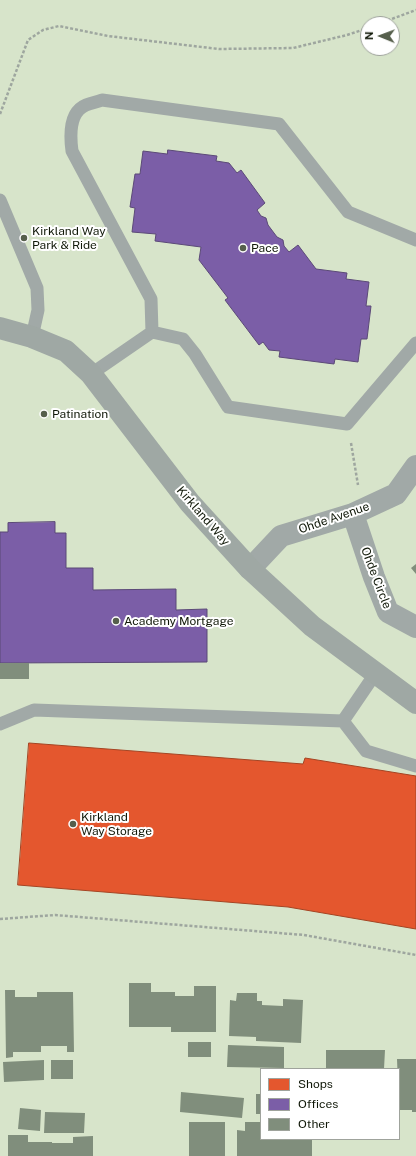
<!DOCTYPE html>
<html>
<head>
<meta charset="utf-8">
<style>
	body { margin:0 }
	#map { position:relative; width:416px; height:1156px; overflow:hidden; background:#d7e4ca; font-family:"Public Sans",sans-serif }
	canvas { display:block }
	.legend { position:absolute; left:260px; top:1068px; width:140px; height:72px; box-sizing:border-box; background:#fff; border:1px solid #9fa39c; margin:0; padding:5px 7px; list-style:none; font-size:12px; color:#101808 }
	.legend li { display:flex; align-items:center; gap:8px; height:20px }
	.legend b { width:20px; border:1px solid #9fa39c }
	.north { position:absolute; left:360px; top:16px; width:40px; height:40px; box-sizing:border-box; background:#fff; border:1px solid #9fa39c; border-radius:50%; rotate:271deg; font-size:11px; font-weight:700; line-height:16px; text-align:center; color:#101808 }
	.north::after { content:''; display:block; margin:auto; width:14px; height:18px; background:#565f4c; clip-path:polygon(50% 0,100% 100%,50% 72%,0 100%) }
</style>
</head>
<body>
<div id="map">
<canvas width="416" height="1156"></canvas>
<ul class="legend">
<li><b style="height:11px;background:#e4572e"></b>Shops</li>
<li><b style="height:11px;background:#7b5ea7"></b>Offices</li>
<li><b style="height:11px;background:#808e7c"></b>Other</li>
</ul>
<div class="north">N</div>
</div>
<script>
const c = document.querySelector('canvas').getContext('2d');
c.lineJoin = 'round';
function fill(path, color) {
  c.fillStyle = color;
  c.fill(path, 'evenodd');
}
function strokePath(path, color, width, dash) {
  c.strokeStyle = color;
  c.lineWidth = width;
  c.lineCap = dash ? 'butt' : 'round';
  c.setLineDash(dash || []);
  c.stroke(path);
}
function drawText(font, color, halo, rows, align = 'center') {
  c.font = font + ' "Public Sans",sans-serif';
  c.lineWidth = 4;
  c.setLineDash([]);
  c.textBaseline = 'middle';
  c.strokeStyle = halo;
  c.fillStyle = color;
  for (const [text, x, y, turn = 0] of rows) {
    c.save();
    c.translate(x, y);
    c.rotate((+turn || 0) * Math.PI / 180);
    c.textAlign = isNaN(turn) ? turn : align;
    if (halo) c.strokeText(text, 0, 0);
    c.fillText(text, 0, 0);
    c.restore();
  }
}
const shops = new Path2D(`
	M 29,743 L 303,764 L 305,758 L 416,776 L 416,929 L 288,907 L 18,885 Z`);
const offices = new Path2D(`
	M 168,150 L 217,156 L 216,161 L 229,163 L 237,173 L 241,170 L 265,203 L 257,210 L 261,216 L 266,218 L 268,225 L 277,237 L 283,240 L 284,246 L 289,252 L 298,245 L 316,269 L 347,273 L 346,279 L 369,282 L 366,306 L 371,306 L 367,339 L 361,339 L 358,362 L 335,359 L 334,364 L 279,357 L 280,351 L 269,350 L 263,342 L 259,345 L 225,300 L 228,298 L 199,260 L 201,247 L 155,241 L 156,234 L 132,232 L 135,208 L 130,207 L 135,174 L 140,174 L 143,151 L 167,154 Z
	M 55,522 L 55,533 L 66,533 L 66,568 L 93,568 L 93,590 L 176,589 L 176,610 L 207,609 L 207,662 L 0,663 L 0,532 L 8,532 L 8,523 Z`);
const building = new Path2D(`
	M 416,564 L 416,574 L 411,568 Z
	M 0,663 L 29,663 L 29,679 L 0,679 Z
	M 129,983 L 151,983 L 151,992 L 175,992 L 175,996 L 194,996 L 194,986 L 216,986 L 216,1032 L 171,1032 L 171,1027 L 129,1027 Z
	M 5,990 L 15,990 L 15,997 L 37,997 L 37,992 L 73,992 L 74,1052 L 67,1052 L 67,1046 L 41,1046 L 41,1052 L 13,1052 L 13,1057 L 6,1058 Z
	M 237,993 L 257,993 L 257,1001 L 262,1001 L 262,1005 L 283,1006 L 283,999 L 303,1000 L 301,1043 L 256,1041 L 256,1037 L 229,1036 L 230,1000 L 236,1001 Z
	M 188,1042 L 211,1042 L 211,1057 L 188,1057 Z
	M 228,1045 L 284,1047 L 284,1068 L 227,1067 Z
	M 326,1050 L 385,1050 L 384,1069 L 326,1069 Z
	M 397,1059 L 416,1059 L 416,1112 L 412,1112 L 412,1110 L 399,1110 Z
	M 44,1060 L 44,1080 L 4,1082 L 3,1062 Z
	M 51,1060 L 73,1060 L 73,1079 L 51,1079 Z
	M 181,1092 L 244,1098 L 242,1118 L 180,1112 Z
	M 256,1094 L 261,1094 L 261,1114 L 256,1114 Z
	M 20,1108 L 41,1110 L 40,1131 L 18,1129 Z
	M 45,1112 L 85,1113 L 84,1133 L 44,1133 Z
	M 189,1122 L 225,1122 L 225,1156 L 189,1156 Z
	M 245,1122 L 261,1122 L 261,1139 L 312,1139 L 312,1156 L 237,1156 L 237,1130 L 245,1131 Z
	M 8,1135 L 28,1135 L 28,1142 L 52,1142 L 52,1143 L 73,1143 L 73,1137 L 93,1136 L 93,1156 L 8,1156 Z`);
const path = new Path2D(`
	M 378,24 L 416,10
	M 0,114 L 28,40 L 43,30 L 59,26 L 108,36 L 219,49 L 293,48 L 347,35 L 368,28
	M 351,443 L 358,485
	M 0,919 L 55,915 L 304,935 L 416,955`);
const service = new Path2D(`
	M 0,200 L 37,288 L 38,310 L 32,337
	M 152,332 L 151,299 L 72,151 C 70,136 69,112 86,105 C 91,103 97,102 102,100 L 279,124 L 348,212 L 416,240
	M 91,374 L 152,332 L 183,339 L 195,354 L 228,407 L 347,424 L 416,343
	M 343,721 L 366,751 L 416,766
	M 0,724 L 34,710 L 343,721 L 375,674`);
const minor = new Path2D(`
	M 353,514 L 374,577 L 388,612 L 416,627
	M 250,569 L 281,536 L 353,514 L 396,494 L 416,466`);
const secondary = new Path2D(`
	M 0,328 L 32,337 L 66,351 L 91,374 L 190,503 L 250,569 L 312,626 L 416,703`);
const markers = [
	[24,238,4,"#565f4c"],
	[243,248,4,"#565f4c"],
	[44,414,4,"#565f4c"],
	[116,621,4,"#565f4c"],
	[73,824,4,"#565f4c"]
];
const poiNames = [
	["Kirkland Way",32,231],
	["Park & Ride",32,245],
	["Pace",251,248],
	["Patination",52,414],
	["Academy Mortgage",124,621],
	["Kirkland",81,817],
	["Way Storage",81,831]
];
const streetNames = [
	["Kirkland Way",203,516,49],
	["Ohde Avenue",334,518,-19],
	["Ohde Circle",376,578,69]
];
fill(shops, '#e4572e');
strokePath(shops, '#a44423', 1);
fill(offices, '#7b5ea7');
strokePath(offices, '#5b4977', 1);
fill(building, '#808e7c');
strokePath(path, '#9ea69f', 2.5, [3, 2]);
strokePath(service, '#a1a9a7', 13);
strokePath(minor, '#a1a9a7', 22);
strokePath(secondary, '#9fa8a4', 22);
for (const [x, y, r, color] of markers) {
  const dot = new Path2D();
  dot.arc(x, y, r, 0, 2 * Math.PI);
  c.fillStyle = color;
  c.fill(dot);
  strokePath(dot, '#fff', 1.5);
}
drawText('12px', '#101808', '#fff', poiNames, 'left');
drawText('12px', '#101808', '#fff', streetNames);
</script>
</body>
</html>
